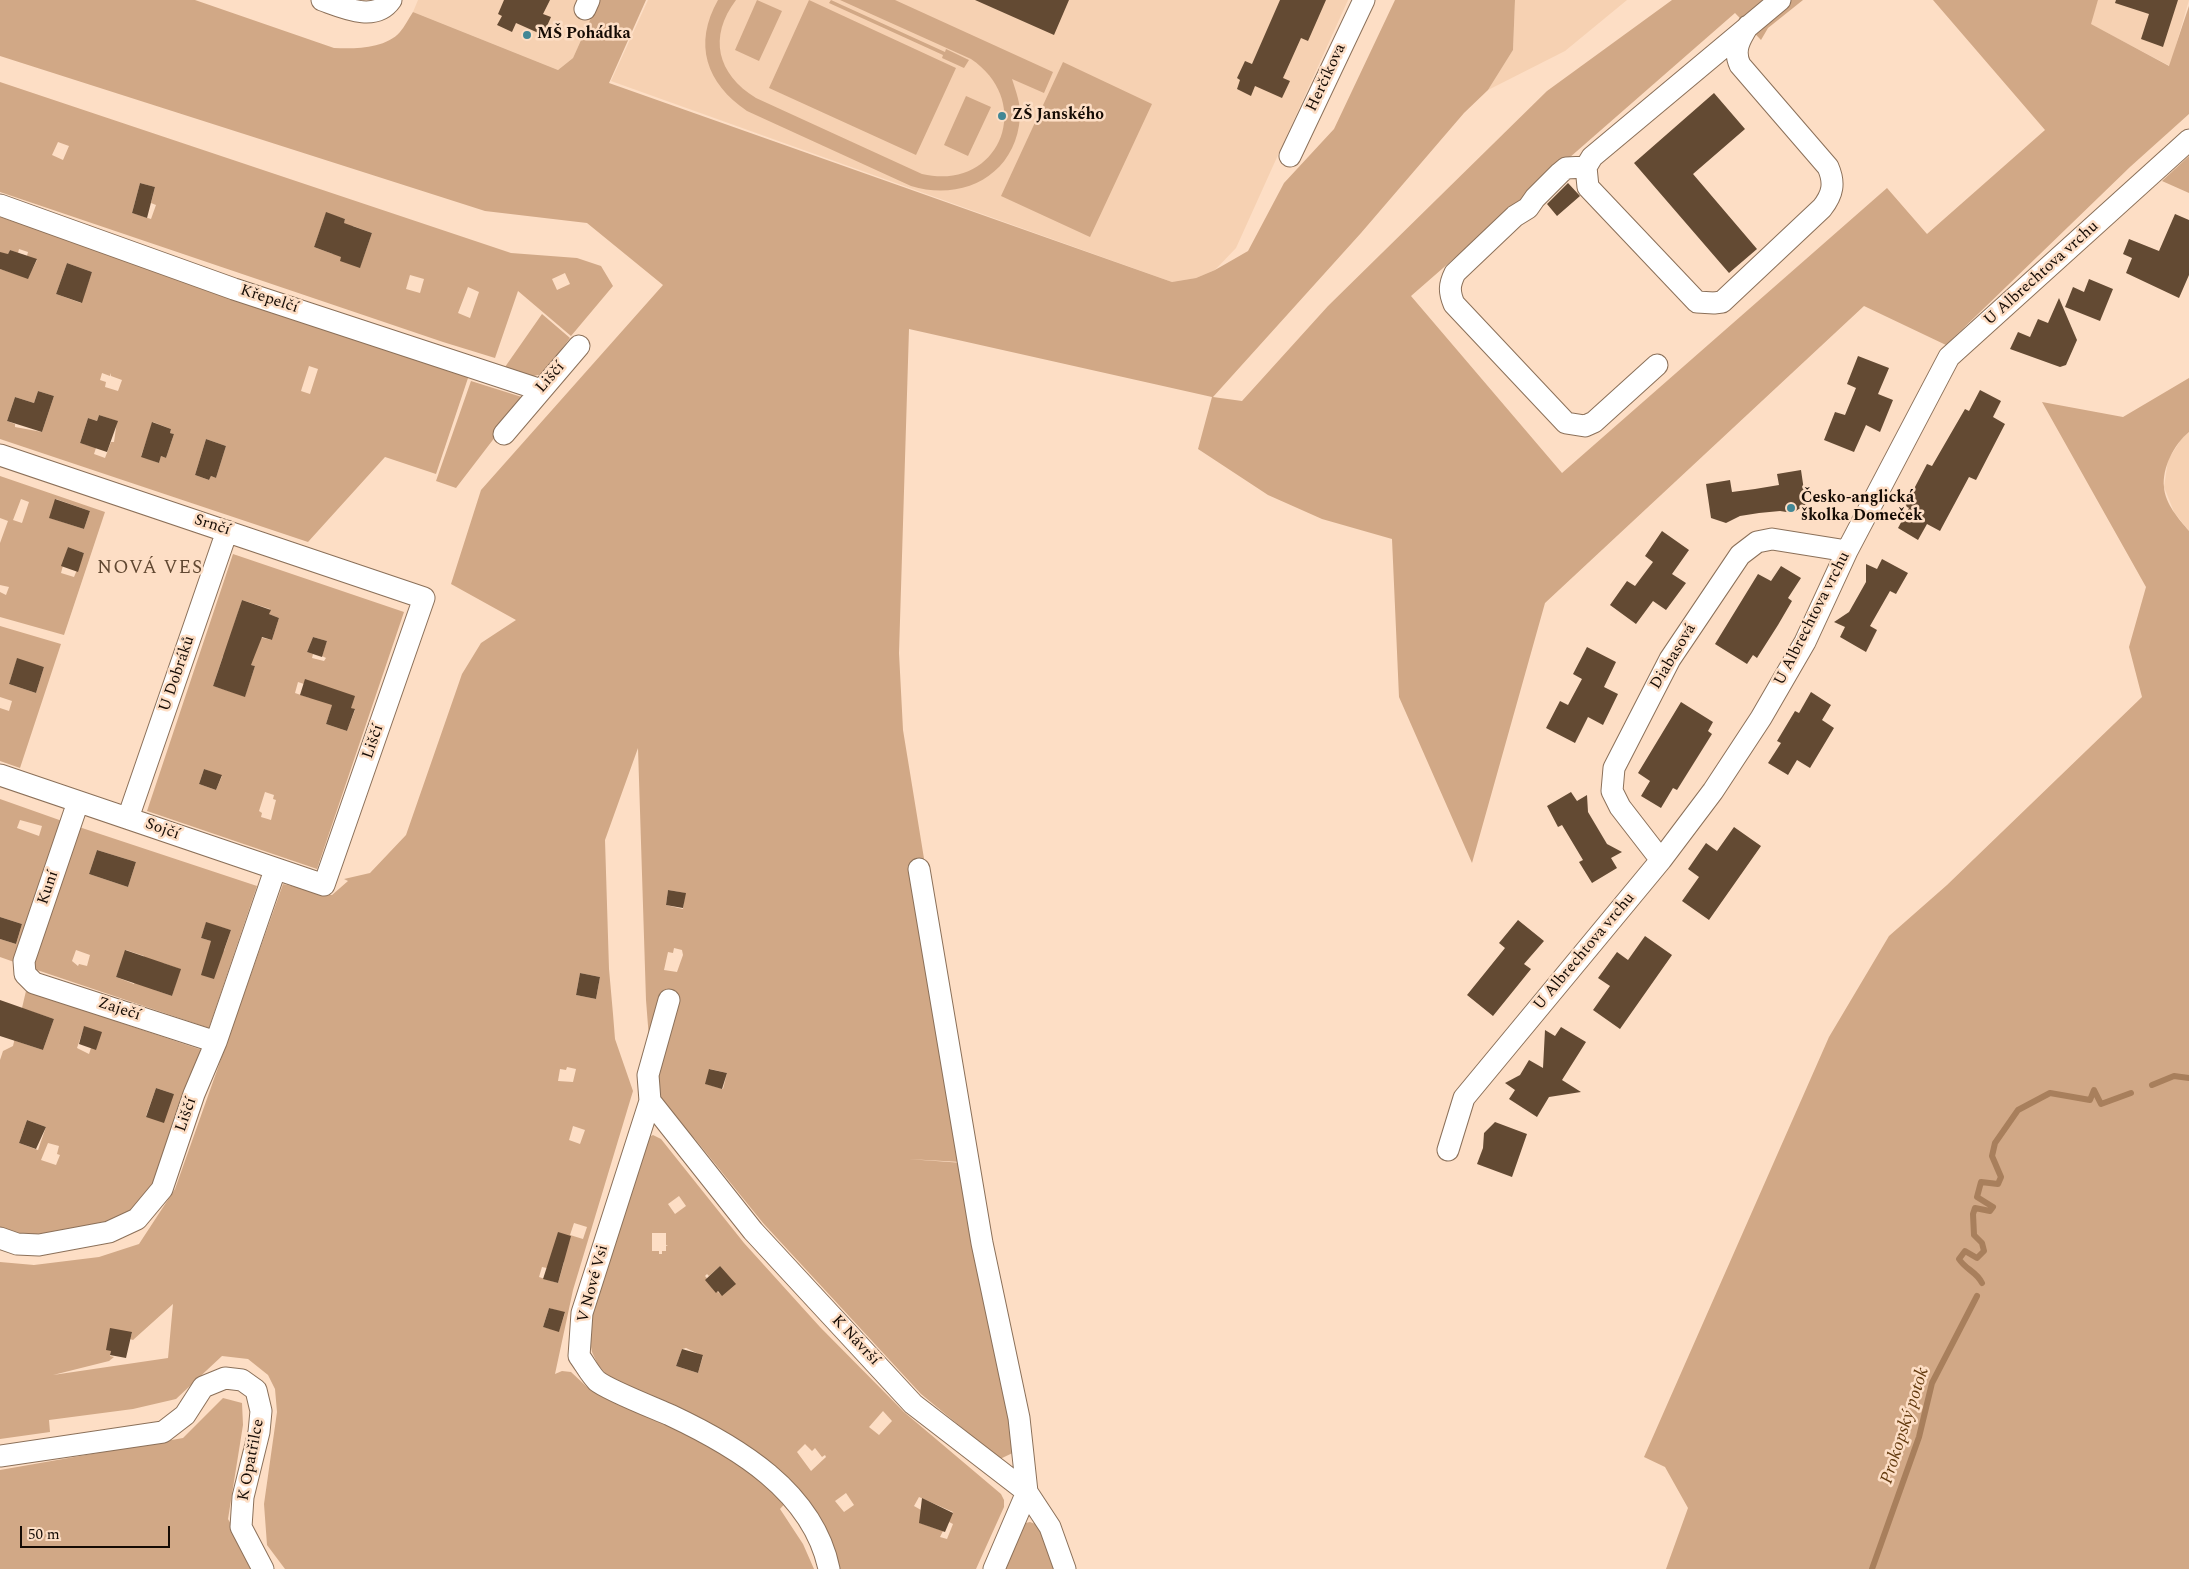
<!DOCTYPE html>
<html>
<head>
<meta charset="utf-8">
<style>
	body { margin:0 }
	#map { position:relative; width:2189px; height:1569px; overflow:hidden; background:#fddec5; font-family:Spectral,serif }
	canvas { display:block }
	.scale { position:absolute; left:20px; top:1526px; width:150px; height:22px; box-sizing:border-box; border:2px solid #150b04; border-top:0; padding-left:6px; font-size:15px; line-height:18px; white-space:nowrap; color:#150b04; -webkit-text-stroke:4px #fddec5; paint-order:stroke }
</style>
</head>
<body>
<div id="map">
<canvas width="2189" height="1569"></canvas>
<div class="scale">50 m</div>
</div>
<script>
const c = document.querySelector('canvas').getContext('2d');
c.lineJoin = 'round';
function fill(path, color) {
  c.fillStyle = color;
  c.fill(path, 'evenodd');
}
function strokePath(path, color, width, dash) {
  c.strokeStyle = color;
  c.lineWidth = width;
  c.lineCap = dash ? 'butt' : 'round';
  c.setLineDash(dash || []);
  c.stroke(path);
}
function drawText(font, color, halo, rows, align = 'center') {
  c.font = font + ' Spectral,serif';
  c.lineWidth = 5;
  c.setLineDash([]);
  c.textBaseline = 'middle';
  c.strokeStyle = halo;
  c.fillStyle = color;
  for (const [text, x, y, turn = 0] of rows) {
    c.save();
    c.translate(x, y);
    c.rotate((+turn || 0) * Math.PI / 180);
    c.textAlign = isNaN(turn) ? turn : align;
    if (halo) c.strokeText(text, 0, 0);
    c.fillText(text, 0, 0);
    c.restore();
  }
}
const built = new Path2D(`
	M 418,0 L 599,0 L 573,58 L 558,70 L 413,12 Z
	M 648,0 L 1348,0 L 1236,248 L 1215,270 L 1196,278 L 1172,282 L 611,81 Z
	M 1515,0 L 1627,0 L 1565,51 L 1488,90 L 1513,50 Z
	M 2098,0 L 2189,0 L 2170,66 L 2090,24 Z
	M 2189,432 L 2189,531 L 2174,512 L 2164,487 L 2168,460 L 2182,438 Z`);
const green = new Path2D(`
	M 0,0 L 195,0 L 334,48 C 354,49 385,49 400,32 C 405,26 409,18 413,12 L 558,70 L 573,58 L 599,0 L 646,0 L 609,83 L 1172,282 L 1196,278 L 1215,270 L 1248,251 L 1284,183 L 1334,129 L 1395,0 L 1515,0 L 1513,50 L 1488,90 L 1464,113 L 1361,233 L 1213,397 L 1242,401 L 1328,306 L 1547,91 L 1672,0 L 1803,0 L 1768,28 L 1761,40 L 1735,13 L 1411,296 L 1562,473 L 1887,188 L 1927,234 L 2045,130 L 1933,0 L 2098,0 L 2091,24 L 2169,66 L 2189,6 L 2189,114 L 2130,167 L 1946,345 L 1864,306 L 1545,603 L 1472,863 L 1399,697 L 1392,539 L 1322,519 L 1268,495 L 1198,449 L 1212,397 L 909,329 L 899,653 L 903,730 L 928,883 L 961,1162 L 908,1159 L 963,1163 L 1023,1448 L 1000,1459 L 921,1394 L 763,1223 L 695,1139 L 654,1103 L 646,1000 L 638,748 L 605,840 L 609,969 L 613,1014 L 615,1039 L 633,1091 L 573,1290 L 555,1374 L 562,1371 L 571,1372 L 587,1387 L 700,1433 L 788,1500 L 780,1509 L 803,1544 L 814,1569 L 285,1569 L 267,1545 L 264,1504 L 277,1412 L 275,1389 L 268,1375 L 248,1359 L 222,1356 L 176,1399 L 133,1409 L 49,1420 L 50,1432 L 0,1439 L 0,1262 L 34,1265 L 99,1257 L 139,1244 L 175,1189 L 283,884 L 332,895 L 348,881 L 344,879 L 370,873 L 406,835 L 462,674 L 481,643 L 516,620 L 451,584 L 481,490 L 663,285 L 587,223 L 485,211 L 0,56 ZM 668,890 L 685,893 L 683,909 L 666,905 ZM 674,948 L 682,950 L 683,955 L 677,972 L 664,970 L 668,952 L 673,953 ZM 580,973 L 600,977 L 596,999 L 576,995 ZM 567,1067 L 576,1069 L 573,1082 L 558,1081 L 560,1069 L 566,1070 ZM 710,1069 L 727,1073 L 723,1089 L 706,1084 ZM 573,1126 L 585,1130 L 580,1144 L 569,1140 ZM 574,1223 L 587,1227 L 583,1239 L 570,1235 ZM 564,1262 L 558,1283 L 539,1277 L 542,1267 L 547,1268 ZM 173,1304 L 168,1358 L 53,1375 L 109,1361 L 114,1357 L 110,1356 L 111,1351 L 132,1333 L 130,1339 L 133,1340 ZM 549,1308 L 565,1313 L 559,1331 L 543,1327 Z
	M 718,0 L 736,0 C 708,37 717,74 756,98 L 922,174 C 999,192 1036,103 971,59 L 840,0 L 895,0 L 1053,72 L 1044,93 L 1012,79 C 1016,92 1021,104 1020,117 C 1016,175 963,202 911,186 L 747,111 C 706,83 693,44 718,0 Z
	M 757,0 L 782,11 L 759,61 L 735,50 Z
	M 809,0 L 956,68 L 916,155 L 769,88 Z
	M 831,0 L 945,52 L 946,49 L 969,60 L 964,68 L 942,58 L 943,55 L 829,3 Z
	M 1063,62 L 1152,104 L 1090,237 L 1001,196 Z
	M 0,82 L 511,253 L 577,258 L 601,266 L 613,286 L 571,336 L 518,291 L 495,358 L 443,342 L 0,192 ZM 58,142 L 69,146 L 63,160 L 52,155 ZM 140,183 L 155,187 L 151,203 L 156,205 L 151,219 L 132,213 ZM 326,213 L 345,219 L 340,234 L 349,237 L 353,226 L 372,233 L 360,267 L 344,250 L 333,254 L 314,247 ZM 565,273 L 570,284 L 557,290 L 552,279 ZM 410,275 L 424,279 L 420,293 L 406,289 ZM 468,287 L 479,292 L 470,318 L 458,313 Z
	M 966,96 L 991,107 L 968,156 L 944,145 Z
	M 2189,156 L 2189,193 L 2162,181 Z
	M 0,217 L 469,375 L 436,474 L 385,457 L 308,542 L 0,439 L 0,269 L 28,278 L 37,260 L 27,256 L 28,252 L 19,249 L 18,253 L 10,250 L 8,254 L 0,253 ZM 67,263 L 92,272 L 81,303 L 56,294 ZM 309,366 L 318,369 L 310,394 L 301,391 ZM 102,373 L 110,376 L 111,373 L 111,376 L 122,380 L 118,391 L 105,387 L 106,382 L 100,380 ZM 38,391 L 54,396 L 42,432 L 15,427 L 15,424 L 7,421 L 15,397 L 34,403 ZM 99,415 L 117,421 L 114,442 L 111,442 L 105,458 L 94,454 L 97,445 L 90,446 L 80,443 L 88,418 L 97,421 ZM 153,422 L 171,429 L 170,433 L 174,434 L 166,458 L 161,456 L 159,463 L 141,456 ZM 206,439 L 226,446 L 216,478 L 211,476 L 209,480 L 195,475 Z
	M 542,314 L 570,338 L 543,374 L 529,377 L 505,367 Z
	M 2189,378 L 2189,432 C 2174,444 2162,468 2164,487 C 2165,504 2179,519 2189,531 L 2189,1569 L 1666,1569 L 1688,1508 L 1665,1467 L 1644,1457 L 1829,1037 L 1889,936 L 1947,885 L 2142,697 L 2129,647 L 2146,587 L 2042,402 L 2123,417 Z
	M 471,381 L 525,398 L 456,488 L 436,481 Z
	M 0,476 L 105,512 L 64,635 L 0,617 L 0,592 L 6,595 L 9,587 L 0,585 L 0,543 L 8,521 L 0,518 ZM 21,499 L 29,502 L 22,523 L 13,520 ZM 56,499 L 90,511 L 84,529 L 50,518 ZM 68,547 L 84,553 L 74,577 L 61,573 Z
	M 233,554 L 404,612 L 317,869 L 147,811 ZM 242,600 L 270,609 L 269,614 L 279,618 L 272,640 L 232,631 ZM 313,637 L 327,641 L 322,656 L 326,658 L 324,661 L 312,658 L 313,654 L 307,652 ZM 223,656 L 255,666 L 245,696 L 213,686 ZM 298,682 L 313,687 L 310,698 L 295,693 ZM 337,690 L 351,708 L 355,710 L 347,731 L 326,724 ZM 204,769 L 222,776 L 216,790 L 199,784 ZM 265,792 L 274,795 L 273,799 L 276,800 L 271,820 L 261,817 L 262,813 L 259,811 Z
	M 0,626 L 61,644 L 20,768 L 0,761 L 0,708 L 9,711 L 12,701 L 0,697 ZM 17,659 L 44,667 L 36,693 L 9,684 Z
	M 0,799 L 65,822 L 17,963 L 0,957 L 0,939 L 16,944 L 22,924 L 0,917 ZM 20,820 L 42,826 L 39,836 L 17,828 Z
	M 79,827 L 257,886 L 209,1028 L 31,968 ZM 97,850 L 136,862 L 128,887 L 89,874 ZM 206,923 L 231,930 L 224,951 L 211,941 L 201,938 ZM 76,950 L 90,955 L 87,966 L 79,964 L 78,966 L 72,961 ZM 126,950 L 144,956 L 134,984 L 116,977 ZM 163,963 L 180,969 L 172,996 L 155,990 Z
	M 26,991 L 202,1050 L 158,1178 L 139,1208 L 97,1227 L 19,1236 L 0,1230 L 0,1060 L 3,1051 L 13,1046 ZM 27,1010 L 54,1019 L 43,1050 L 16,1041 ZM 84,1027 L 91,1048 L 89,1054 L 77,1048 ZM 156,1088 L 174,1094 L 146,1117 L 146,1116 ZM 27,1120 L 46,1127 L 38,1150 L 19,1143 ZM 48,1143 L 59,1146 L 57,1154 L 60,1155 L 56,1165 L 41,1160 Z
	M 653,1135 L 661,1139 L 744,1243 L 820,1327 L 904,1412 L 1001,1494 L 1004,1500 L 1004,1507 L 976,1569 L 838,1569 L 811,1513 L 609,1377 L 598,1365 L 592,1352 L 589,1337 L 595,1300 L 647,1138 ZM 679,1196 L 686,1206 L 675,1214 L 668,1204 ZM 652,1233 L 666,1233 L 666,1245 L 668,1246 L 666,1246 L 666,1251 L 662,1251 L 662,1254 L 659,1254 L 659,1251 L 652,1251 ZM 720,1266 L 722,1295 L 712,1288 L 714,1286 L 705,1276 L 707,1274 L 709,1276 ZM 686,1348 L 703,1356 L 698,1373 L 676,1366 L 682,1349 ZM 883,1411 L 892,1421 L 879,1435 L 869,1427 ZM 805,1444 L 812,1451 L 815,1448 L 822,1457 L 825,1455 L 826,1457 L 811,1471 L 797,1452 ZM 846,1493 L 854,1505 L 844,1512 L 835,1501 ZM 919,1497 L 953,1512 L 947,1521 L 953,1524 L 947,1539 L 940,1537 L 943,1531 L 920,1523 L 921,1510 L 914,1506 Z
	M 223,1398 L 242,1403 L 243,1425 L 228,1519 L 256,1569 L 0,1569 L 0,1470 L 183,1438 Z
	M 1030,1522 L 1038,1525 L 1057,1569 L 999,1569 L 1021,1524 Z`);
const stream = new Path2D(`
	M 2152,1085 L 2174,1076 L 2189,1078
	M 1982,1283 C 1976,1271 1966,1270 1959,1259 L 1965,1251 L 1977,1258 L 1984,1251 L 1982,1243 L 1974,1235 L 1973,1214 L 1975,1208 L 1990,1211 L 1993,1207 L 1977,1197 L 1981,1182 L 1998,1184 L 2001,1177 L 1992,1156 L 1995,1143 L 2018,1110 L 2050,1093 L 2090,1100 L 2094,1090 L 2101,1104 L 2131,1093
	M 1872,1569 L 1919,1437 L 1932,1383 L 1977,1296`);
const building = new Path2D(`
	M 504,0 L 550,0 L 543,14 L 551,17 L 543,35 L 516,23 L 512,32 L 497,25 L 502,16 L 498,14 Z
	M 975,0 L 1069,0 L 1054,35 Z
	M 1280,0 L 1326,0 L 1308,41 L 1301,38 L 1283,78 L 1290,81 L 1282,98 L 1255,86 L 1251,96 L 1237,89 L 1240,80 L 1237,78 L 1245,61 L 1252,64 Z
	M 2116,0 L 2178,0 L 2163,47 L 2141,39 L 2149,14 L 2115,3 Z
	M 1714,93 L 1745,129 L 1693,174 L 1757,249 L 1729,273 L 1634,163 Z
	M 140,183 L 155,187 L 147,218 L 132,213 Z
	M 1568,183 L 1580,196 L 1557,216 L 1547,204 Z
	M 326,212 L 345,219 L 344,223 L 372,233 L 360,268 L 340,261 L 341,257 L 314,247 Z
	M 2175,214 L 2189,220 L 2189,275 L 2179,298 L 2126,273 L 2132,258 L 2123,254 L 2129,239 L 2159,251 Z
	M 10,250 L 37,259 L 28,279 L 0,269 L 0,252 L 8,254 Z
	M 67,263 L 92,272 L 82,303 L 56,294 Z
	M 2089,279 L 2113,289 L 2100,321 L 2065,307 L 2073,287 L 2084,292 Z
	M 2059,298 L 2077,340 L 2066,365 L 2060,367 L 2010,349 L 2018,332 L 2030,337 L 2038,319 L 2048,323 Z
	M 1858,356 L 1889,368 L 1878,394 L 1893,400 L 1880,432 L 1866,425 L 1854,452 L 1824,440 L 1835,412 L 1845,415 L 1856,388 L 1847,384 Z
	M 1980,390 L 2001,401 L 1993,417 L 2005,424 L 1976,480 L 1969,477 L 1940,531 L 1927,524 L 1918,540 L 1898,528 L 1909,508 L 1905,506 L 1927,464 L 1932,466 L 1965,409 L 1969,411 Z
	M 38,391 L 54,396 L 42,432 L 7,421 L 15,397 L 34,403 Z
	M 99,415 L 118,421 L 107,452 L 80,443 L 88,418 L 97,421 Z
	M 152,422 L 171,429 L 170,433 L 174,434 L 166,458 L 161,456 L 159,463 L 141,457 Z
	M 206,439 L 226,446 L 216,478 L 211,476 L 209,480 L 195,475 Z
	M 1801,470 L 1806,504 L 1793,513 L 1780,511 L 1759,513 L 1740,516 L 1726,523 L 1711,518 L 1706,484 L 1730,480 L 1732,492 L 1755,489 L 1779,485 L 1777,474 Z
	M 55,499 L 90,511 L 84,529 L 49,518 Z
	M 1662,531 L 1689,550 L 1672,574 L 1686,583 L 1666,610 L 1653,601 L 1636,624 L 1610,605 L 1627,581 L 1635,586 L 1653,562 L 1645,556 Z
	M 68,547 L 84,553 L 78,572 L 61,566 Z
	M 1882,559 L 1908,573 L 1896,594 L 1890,591 L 1870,626 L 1877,630 L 1866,652 L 1840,637 L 1845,627 L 1834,622 L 1849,612 L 1866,582 L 1866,564 L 1877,569 Z
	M 1781,566 L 1801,578 L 1788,598 L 1792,601 L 1778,625 L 1757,658 L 1753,655 L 1747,664 L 1715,644 L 1758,574 L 1771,581 Z
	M 242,600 L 271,610 L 269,614 L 279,618 L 272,640 L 262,637 L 251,665 L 255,666 L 245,697 L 213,686 Z
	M 313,637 L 327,641 L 322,657 L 307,652 Z
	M 1587,647 L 1616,662 L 1604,687 L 1618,694 L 1603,725 L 1588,717 L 1575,743 L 1546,728 L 1560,701 L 1568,705 L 1582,679 L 1573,674 Z
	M 17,658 L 44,667 L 36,693 L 9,684 Z
	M 305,679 L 355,696 L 351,708 L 355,709 L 347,731 L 326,724 L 332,705 L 300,695 Z
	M 1811,692 L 1831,705 L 1822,720 L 1834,728 L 1810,768 L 1797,760 L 1788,775 L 1768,763 L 1781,743 L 1777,741 L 1795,711 L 1799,713 Z
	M 1681,702 L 1713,722 L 1708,731 L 1712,734 L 1677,790 L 1673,788 L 1661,808 L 1641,796 L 1650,781 L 1638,773 Z
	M 204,769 L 222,775 L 216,790 L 199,784 Z
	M 1571,792 L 1577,801 L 1587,795 L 1588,812 L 1607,844 L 1622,852 L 1611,858 L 1617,868 L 1592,883 L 1579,862 L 1583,860 L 1562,825 L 1558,827 L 1547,806 Z
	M 1734,827 L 1761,846 L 1709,920 L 1682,901 L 1699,877 L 1688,869 L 1706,843 L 1717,851 Z
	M 97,850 L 136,862 L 128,887 L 89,874 Z
	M 668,890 L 686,893 L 683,908 L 666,905 Z
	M 0,917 L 22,924 L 16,944 L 0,939 Z
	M 1518,920 L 1544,941 L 1524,964 L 1531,969 L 1493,1016 L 1467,995 L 1505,948 L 1499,943 Z
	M 206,922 L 231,930 L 214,979 L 201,975 L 211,941 L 201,938 Z
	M 1645,936 L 1672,955 L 1620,1029 L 1593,1010 L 1610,986 L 1598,978 L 1617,952 L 1628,960 Z
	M 125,950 L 181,969 L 172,996 L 116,977 Z
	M 580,973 L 600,977 L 596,999 L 576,995 Z
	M 0,1000 L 54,1019 L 43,1050 L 0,1036 Z
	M 84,1026 L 102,1032 L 96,1050 L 79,1044 Z
	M 1561,1027 L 1586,1042 L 1562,1080 L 1581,1092 L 1549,1097 L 1537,1117 L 1509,1099 L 1515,1090 L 1505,1083 L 1520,1075 L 1529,1060 L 1543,1068 L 1545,1030 L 1555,1036 Z
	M 709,1069 L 727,1073 L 722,1089 L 705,1084 Z
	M 156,1088 L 174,1094 L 164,1123 L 146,1117 Z
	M 27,1120 L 46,1127 L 36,1149 L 19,1143 Z
	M 1495,1122 L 1527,1134 L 1512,1177 L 1477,1164 L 1483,1148 L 1484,1133 Z
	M 558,1232 L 571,1236 L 558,1283 L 543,1279 Z
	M 720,1266 L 736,1284 L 722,1296 L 718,1291 L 716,1293 L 705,1280 Z
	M 549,1308 L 565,1312 L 559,1332 L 543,1327 Z
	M 110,1328 L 132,1332 L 126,1358 L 110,1355 L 111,1351 L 106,1350 Z
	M 682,1349 L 703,1355 L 698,1373 L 676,1366 Z
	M 922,1498 L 953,1513 L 945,1532 L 919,1523 Z`);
const minor = new Path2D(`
	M 322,0 C 342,7 375,23 391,0
	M 585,9 L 589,0
	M 1748,26 C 1740,39 1733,50 1740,65 L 1828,167 C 1835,183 1833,194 1822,208 L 1722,302 L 1714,303 L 1697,302 L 1588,187 L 1586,167 L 1592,157 L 1780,0
	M 1290,156 L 1364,0
	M 1586,167 L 1566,168 L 1560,173 L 1535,198 L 1528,208 L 1515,216 L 1455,273 C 1449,285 1449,292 1454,304 L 1566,423 L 1585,426 L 1594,422 L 1657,365
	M 0,205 L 234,289 L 541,390
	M 504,434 L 579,346
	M 0,455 L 424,598 L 324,885 L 0,775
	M 78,802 L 24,961 L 25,974 L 34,983 L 216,1042
	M 128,818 L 227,531
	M 1661,860 L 1620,807 L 1612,791 L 1614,768 L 1670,659 L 1740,555 L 1757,542 L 1772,539 L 1847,551
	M 919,869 L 982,1243 L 1019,1418 L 1027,1492 L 994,1569
	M 669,1000 L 648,1075 L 650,1101 L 582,1313 L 579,1356 C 585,1364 590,1374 597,1381 C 608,1390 654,1408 670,1415 C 736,1446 813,1491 829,1569
	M 650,1101 L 753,1231 L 913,1404 L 1027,1492 L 1050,1527 L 1065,1569
	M 1448,1150 L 1464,1098 L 1661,860 L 1713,791 L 1761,718 L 1805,642 L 1847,551 L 1949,357 L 2189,140
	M 0,1238 L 17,1244 L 39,1245 L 109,1232 L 137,1219 L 162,1189 L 194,1094 L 216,1042 L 275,870
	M 0,1456 L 163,1432 L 185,1415 L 203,1387 L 225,1378 L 242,1380 L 256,1390 L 261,1411 L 259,1432 L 243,1497 L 241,1527 L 263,1569`);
const markers = [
	[527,35,5,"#428795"],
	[1002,116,5,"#428795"],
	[1791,508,5,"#428795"]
];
const poiNames = [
	["MŠ Pohádka",537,35],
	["ZŠ Janského",1012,116],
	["Česko-anglická",1801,499],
	["školka Domeček",1801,517]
];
const streetNames = [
	["Herčíkova",1327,78,-65],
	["U Albrechtova vrchu",2042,274,-42],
	["Křepelčí",269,300,18],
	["Liščí",551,378,-49],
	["Srnčí",212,526,18],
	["U Albrechtova vrchu",1813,619,-63],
	["Diabasová",1674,657,-59],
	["U Dobráků",178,674,-71],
	["Liščí",374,742,-71],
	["Sojčí",162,830,20],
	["Kuní",49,888,-71],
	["U Albrechtova vrchu",1585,952,-50],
	["Zaječí",119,1010,18],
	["Liščí",187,1115,-71],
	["V Nové Vsi",594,1284,-75],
	["K Návrší",855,1341,47],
	["K Opatřilce",252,1460,-79]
];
const waterNames = [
	["Prokopský potok",1906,1426,-72]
];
const quarterNames = [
	["NOVÁ VES",150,569]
];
fill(built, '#f6d1b2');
fill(green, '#d1a886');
strokePath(stream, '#a87f5c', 6);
fill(building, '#634a33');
strokePath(minor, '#8b7059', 23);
strokePath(minor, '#fff', 21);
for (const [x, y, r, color] of markers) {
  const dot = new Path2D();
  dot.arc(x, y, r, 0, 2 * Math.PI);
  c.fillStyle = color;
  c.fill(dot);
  strokePath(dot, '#fddec5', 2);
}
drawText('bold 16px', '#150b04', '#fddec5', poiNames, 'left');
drawText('16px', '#150b04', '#fddec5', streetNames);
drawText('italic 18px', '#62390d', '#fddec5', waterNames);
c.letterSpacing = '1px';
drawText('19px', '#614832', '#fddec5', quarterNames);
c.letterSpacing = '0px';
</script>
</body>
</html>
